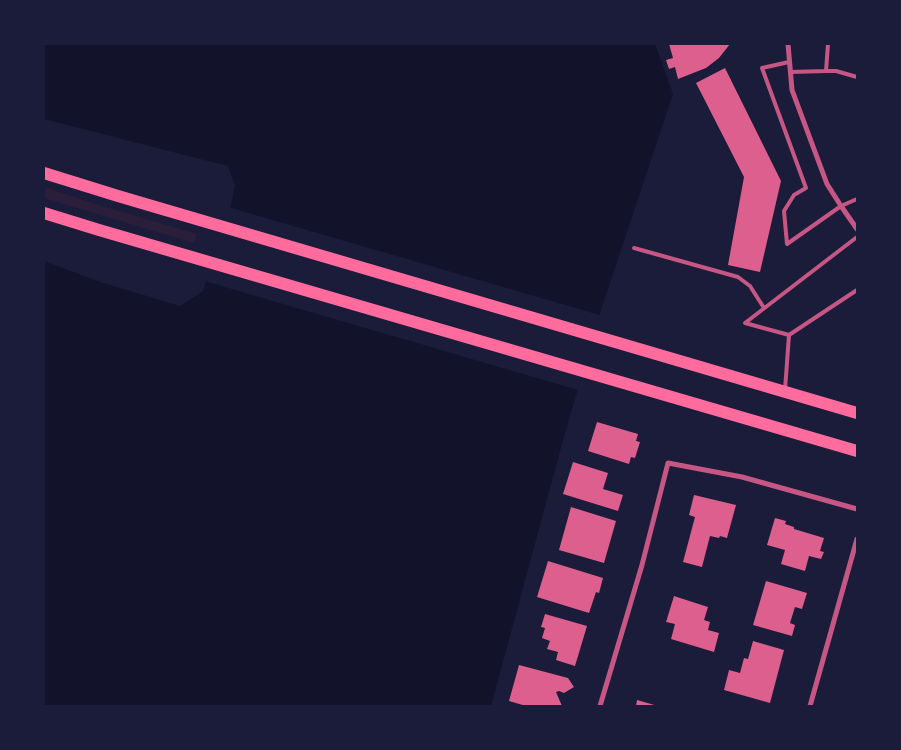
<!DOCTYPE html>
<html>
<head>
<meta charset="utf-8">
<style>
	body { margin:0 }
	#map { position:relative; width:901px; height:750px; overflow:hidden; background:#1b1b3a; font-family:"IBM Plex Sans",sans-serif }
	canvas { display:block }
	.frame { position:absolute; inset:0; border:45px solid #1b1b3a; pointer-events:none }
</style>
</head>
<body>
<div id="map">
<canvas width="901" height="750"></canvas>
<div class="frame"></div>
</div>
<script>
const c = document.querySelector('canvas').getContext('2d');
c.lineJoin = 'round';
function fill(path, color) {
  c.fillStyle = color;
  c.fill(path, 'evenodd');
}
function strokePath(path, color, width, dash) {
  c.strokeStyle = color;
  c.lineWidth = width;
  c.lineCap = dash ? 'butt' : 'round';
  c.setLineDash(dash || []);
  c.stroke(path);
}
const green = new Path2D(`
	M 44,187 L 92,203 L 197,234 L 194,243 L 44,198 Z`);
const water = new Path2D(`
	M 44,44 L 655,44 L 673,94 L 600,313 L 563,440 L 491,706 L 44,706 L 44,261 L 100,282 L 180,306 L 203,291 L 231,206 L 235,185 L 228,166 L 44,119 Z`);
const pier = new Path2D(`
	M 228,207 L 600,315 L 578,390 L 204,281 Z`);
const building = new Path2D(`
	M 669,44 L 730,44 L 719,58 L 706,68 L 678,79 L 675,67 L 669,69 L 666,60 L 673,58 Z
	M 725,68 L 781,181 L 760,272 L 728,265 L 744,177 L 696,83 Z
	M 597,422 L 638,434 L 636,441 L 640,442 L 635,458 L 631,457 L 629,464 L 588,451 Z
	M 573,462 L 608,473 L 603,489 L 623,495 L 618,511 L 563,494 Z
	M 694,495 L 736,505 L 727,538 L 720,536 L 719,538 L 710,536 L 702,567 L 683,562 L 695,517 L 689,515 Z
	M 571,507 L 616,521 L 604,563 L 559,550 Z
	M 775,518 L 786,521 L 785,524 L 794,527 L 794,529 L 824,538 L 820,551 L 824,552 L 821,559 L 809,556 L 805,571 L 781,564 L 785,550 L 767,545 Z
	M 548,561 L 603,578 L 599,593 L 596,592 L 589,613 L 537,597 Z
	M 766,581 L 807,593 L 802,609 L 795,607 L 790,623 L 795,625 L 792,636 L 753,625 Z
	M 674,596 L 708,607 L 704,620 L 710,622 L 708,630 L 719,633 L 714,652 L 671,639 L 675,624 L 666,622 Z
	M 545,614 L 587,626 L 575,666 L 556,660 L 558,652 L 547,649 L 550,641 L 542,638 L 545,628 L 541,627 Z
	M 753,641 L 784,650 L 770,703 L 724,690 L 729,670 L 740,673 L 744,658 L 748,659 Z
	M 519,665 L 568,678 L 574,687 L 564,693 L 559,691 L 556,692 L 562,706 L 526,706 L 509,701 Z
	M 637,700 L 658,706 L 636,706 Z`);
const service = new Path2D(`
	M 789,62 L 762,68 L 806,188 L 794,195 L 784,211 L 787,244 L 841,206 L 857,199
	M 826,71 L 836,71 L 857,77
	M 790,72 L 826,71 L 828,44
	M 634,248 L 738,277 L 750,286 L 764,308
	M 789,335 L 745,323 L 857,237
	M 785,390 L 789,335 L 857,290`);
const minor = new Path2D(`
	M 788,44 L 792,90 L 827,184 L 841,206 L 857,229
	M 600,706 L 642,565 L 668,463 L 742,477 L 857,509
	M 810,706 L 857,539`);
const primary = new Path2D(`
	M 44,173 L 118,196 L 857,413
	M 44,213 L 99,230 L 857,451`);
fill(green, '#2a1e3b');
fill(water, '#12122b');
fill(pier, '#1b1b3a');
fill(building, '#dd5f8e');
strokePath(service, '#c65784', 4);
strokePath(minor, '#c65784', 5);
strokePath(primary, '#ff6b9d', 12);
</script>
</body>
</html>
